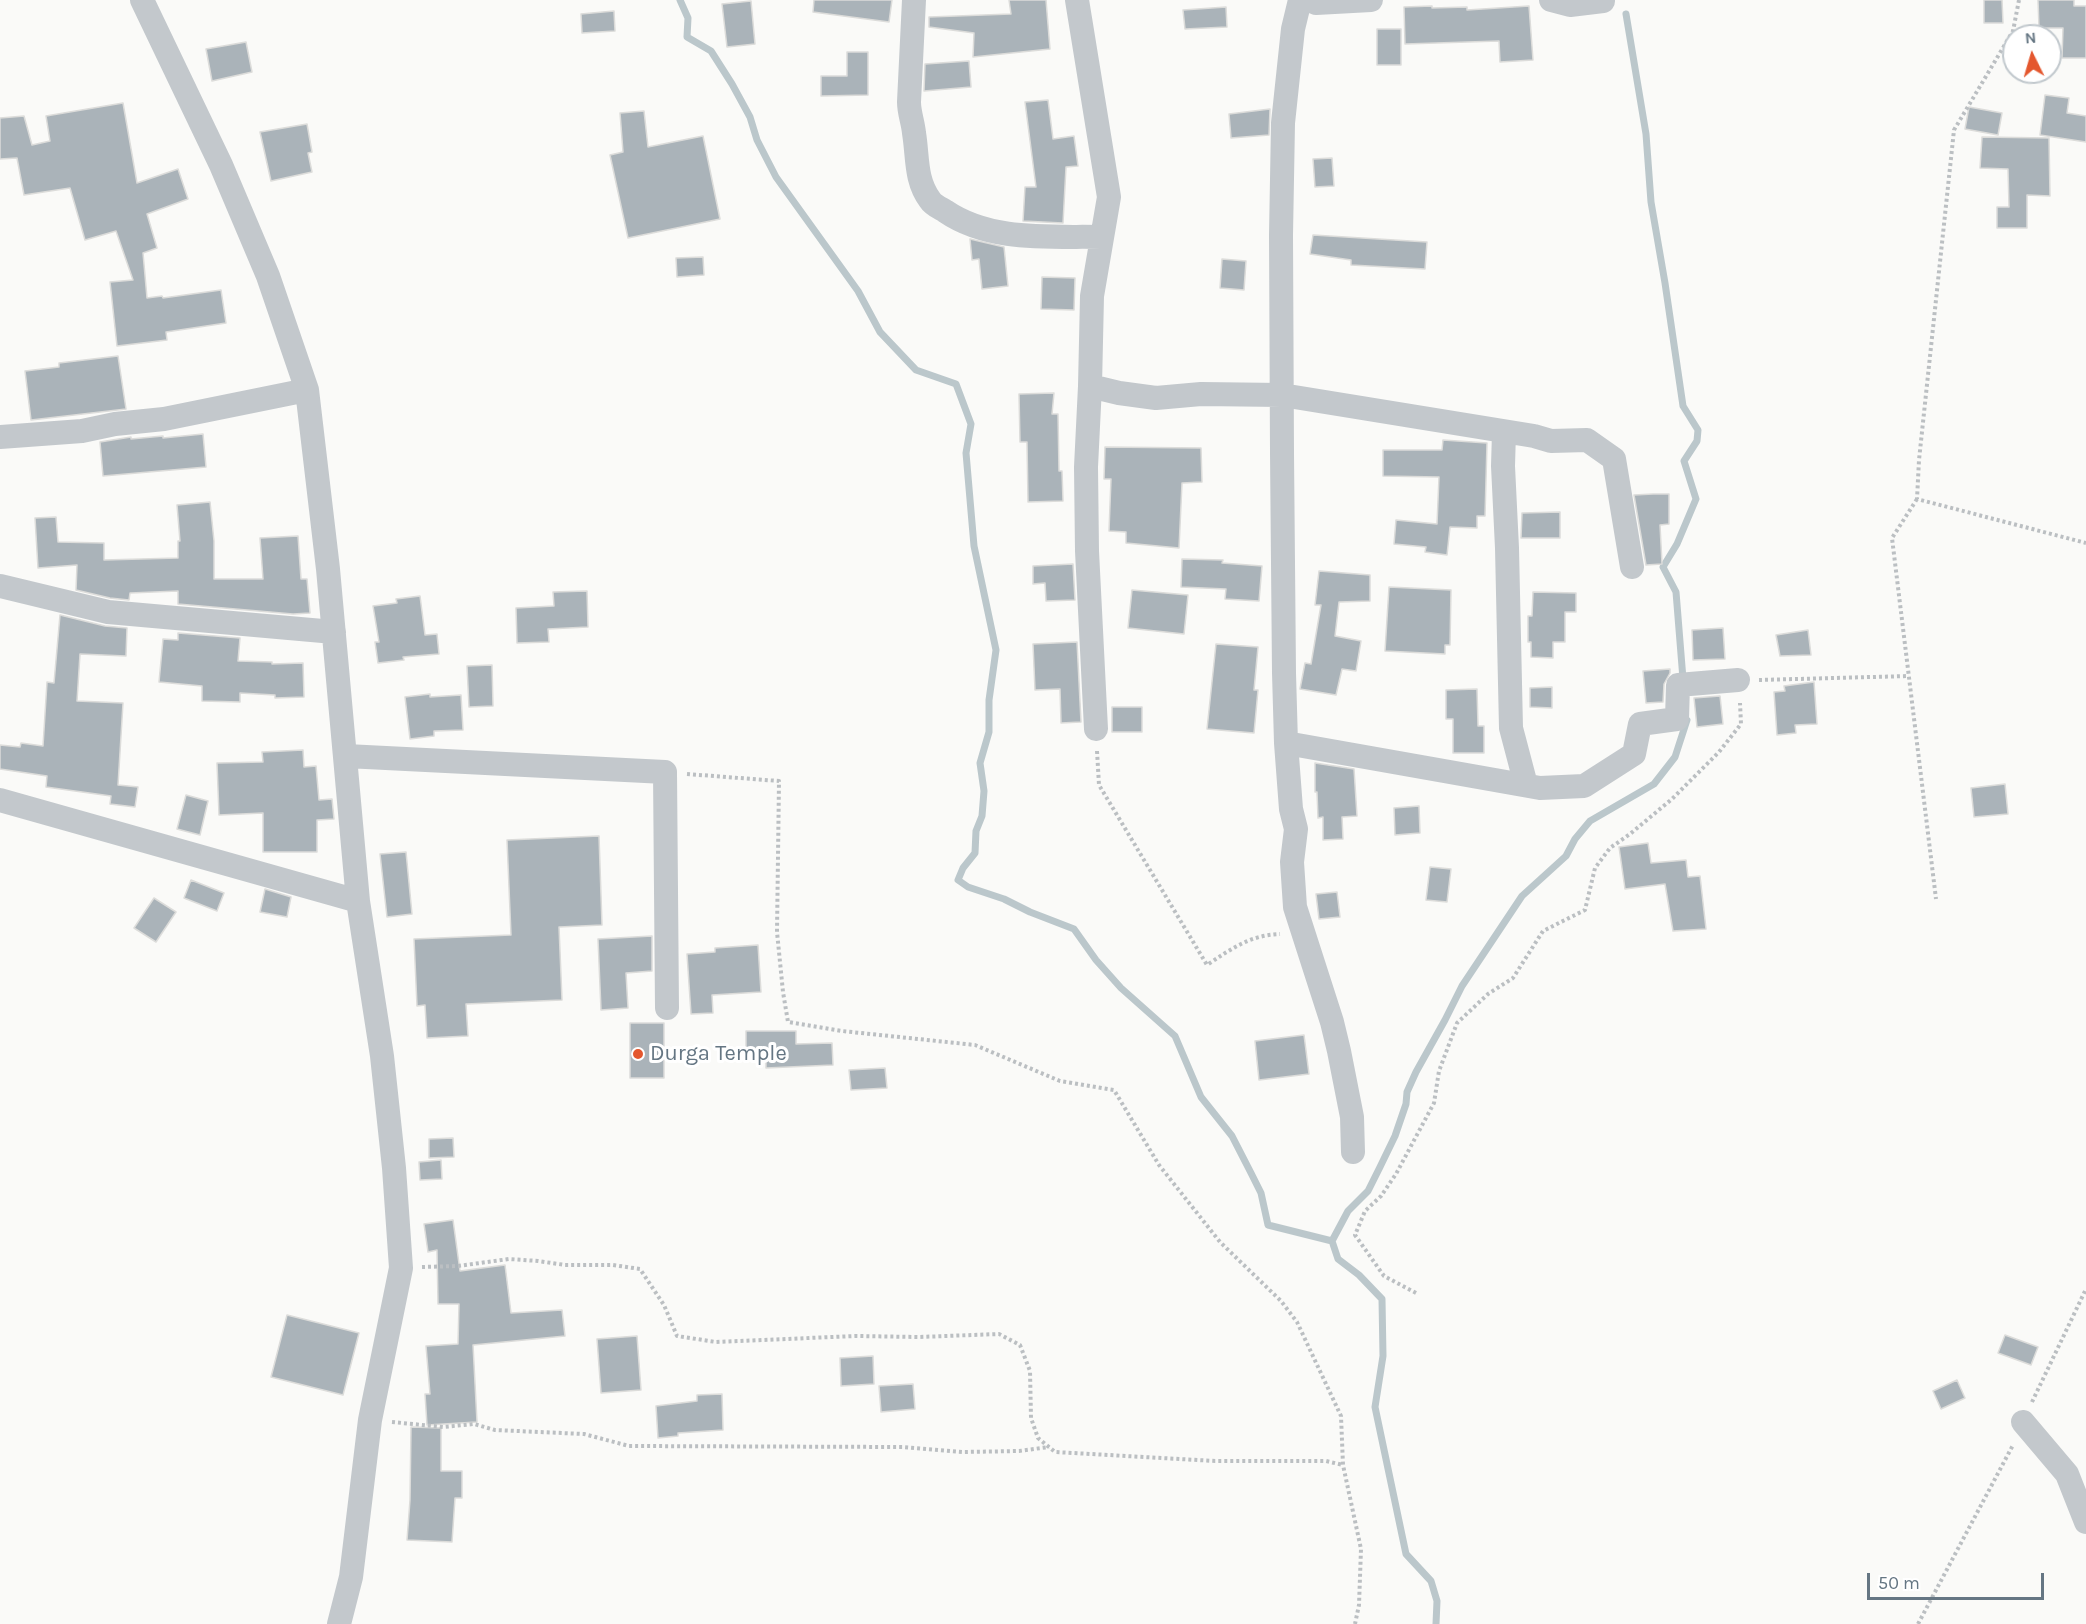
<!DOCTYPE html>
<html>
<head>
<meta charset="utf-8">
<style>
	body { margin:0 }
	#map { position:relative; width:2086px; height:1624px; overflow:hidden; background:#fafaf8; font-family:Karla,sans-serif }
	canvas { display:block }
	.north { position:absolute; left:2002px; top:24px; width:60px; height:60px; box-sizing:border-box; background:#fff; border:2px solid #c1c8cd; border-radius:50%; rotate:355deg; font-size:16px; font-weight:700; line-height:24px; text-align:center; color:#657683 }
	.north::after { content:''; display:block; margin:auto; width:21px; height:27px; background:#e4572e; clip-path:polygon(50% 0,100% 100%,50% 72%,0 100%) }
	.scale { position:absolute; left:1867px; top:1573px; width:177px; height:27px; box-sizing:border-box; border:3px solid #657683; border-top:0; padding-left:8px; font-size:18px; line-height:21px; white-space:nowrap; color:#657683; -webkit-text-stroke:4px #fff; paint-order:stroke }
</style>
</head>
<body>
<div id="map">
<canvas width="2086" height="1624"></canvas>
<div class="north">N</div>
<div class="scale">50 m</div>
</div>
<script>
const c = document.querySelector('canvas').getContext('2d');
c.lineJoin = 'round';
function strokePath(path, color, width, dash) {
  c.strokeStyle = color;
  c.lineWidth = width;
  c.lineCap = dash ? 'butt' : 'round';
  c.setLineDash(dash || []);
  c.stroke(path);
}
function fill(path, color) {
  c.fillStyle = color;
  c.fill(path, 'evenodd');
}
function drawText(font, color, halo, rows, align = 'center') {
  c.font = font + ' Karla,sans-serif';
  c.lineWidth = 6;
  c.setLineDash([]);
  c.textBaseline = 'middle';
  c.strokeStyle = halo;
  c.fillStyle = color;
  for (const [text, x, y, turn = 0] of rows) {
    c.save();
    c.translate(x, y);
    c.rotate((+turn || 0) * Math.PI / 180);
    c.textAlign = isNaN(turn) ? turn : align;
    if (halo) c.strokeText(text, 0, 0);
    c.fillText(text, 0, 0);
    c.restore();
  }
}
const stream = new Path2D(`
	M 680,0 L 688,18 L 687,37 L 711,51 L 732,84 L 750,117 L 757,140 L 776,177 L 858,291 L 880,332 L 916,370 L 956,384 L 971,424 L 966,453 L 974,546 L 996,650 L 989,700 L 989,732 L 980,763 L 984,791 L 982,816 L 976,831 L 975,853 L 963,868 L 958,880 L 968,887 L 1004,899 L 1030,912 L 1074,929 L 1096,960 L 1121,988 L 1175,1036 L 1201,1097 L 1232,1136 L 1251,1173 L 1261,1193 L 1268,1225 L 1332,1241 L 1338,1259 L 1359,1275 L 1382,1299 L 1383,1356 L 1375,1407 L 1406,1554 L 1431,1581 L 1437,1601 L 1436,1624
	M 1626,14 L 1646,134 L 1651,202 L 1665,283 L 1683,406 L 1698,430 L 1697,441 L 1684,461 L 1696,499 L 1677,544 L 1663,567 L 1676,592 L 1683,679
	M 1332,1241 L 1348,1211 L 1368,1191 L 1380,1167 L 1395,1136 L 1406,1104 L 1407,1092 L 1416,1072 L 1445,1020 L 1462,986 L 1522,896 L 1566,856 L 1575,839 L 1590,821 L 1654,784 L 1675,757 L 1687,720`);
const building = new Path2D(`
	M 814,0 L 892,0 L 889,22 L 813,12 Z
	M 1009,0 L 1046,0 L 1050,49 L 973,57 L 974,33 L 929,27 L 929,17 L 1011,14 Z
	M 1984,0 L 2002,0 L 2003,23 L 1984,23 Z
	M 2038,0 L 2074,0 L 2074,6 L 2086,6 L 2086,58 L 2062,58 L 2063,28 L 2039,28 Z
	M 751,1 L 755,44 L 727,47 L 722,4 Z
	M 1432,6 L 1432,8 L 1467,7 L 1467,10 L 1529,6 L 1533,60 L 1500,62 L 1499,41 L 1405,44 L 1404,7 Z
	M 1226,7 L 1227,27 L 1185,29 L 1183,10 Z
	M 614,11 L 615,31 L 582,33 L 581,14 Z
	M 1377,29 L 1401,29 L 1401,65 L 1377,65 Z
	M 246,42 L 252,72 L 212,81 L 206,49 Z
	M 847,52 L 868,52 L 868,95 L 821,96 L 821,76 L 847,76 Z
	M 969,61 L 971,87 L 924,91 L 925,64 Z
	M 2045,95 L 2069,98 L 2067,113 L 2086,116 L 2086,142 L 2040,135 Z
	M 1048,100 L 1053,139 L 1074,136 L 1078,166 L 1066,167 L 1063,223 L 1023,221 L 1025,187 L 1036,187 L 1025,102 Z
	M 123,103 L 137,183 L 178,169 L 188,199 L 147,214 L 157,248 L 143,253 L 147,298 L 162,296 L 163,298 L 221,290 L 226,323 L 166,332 L 167,340 L 117,346 L 110,282 L 133,280 L 116,231 L 85,240 L 70,188 L 24,195 L 17,158 L 0,159 L 0,118 L 24,116 L 32,145 L 50,141 L 46,116 Z
	M 1969,107 L 2002,113 L 1998,135 L 1965,129 Z
	M 1270,109 L 1269,135 L 1231,138 L 1229,114 Z
	M 644,111 L 648,147 L 703,136 L 720,219 L 628,238 L 610,155 L 623,152 L 620,113 Z
	M 307,124 L 312,152 L 308,153 L 312,172 L 271,181 L 260,132 Z
	M 1982,137 L 2049,138 L 2050,196 L 2027,195 L 2027,228 L 1997,228 L 1997,207 L 2009,207 L 2008,169 L 1980,168 Z
	M 1332,158 L 1334,186 L 1315,187 L 1313,159 Z
	M 1313,235 L 1427,242 L 1425,269 L 1351,265 L 1351,260 L 1310,254 Z
	M 970,239 L 1004,247 L 1008,286 L 982,289 L 979,259 L 972,260 Z
	M 703,257 L 704,275 L 677,277 L 676,258 Z
	M 1222,259 L 1246,261 L 1244,290 L 1220,288 Z
	M 1042,277 L 1075,278 L 1074,310 L 1041,309 Z
	M 118,356 L 126,409 L 31,420 L 25,371 L 59,367 L 59,363 Z
	M 1054,393 L 1052,414 L 1058,414 L 1059,471 L 1062,471 L 1063,501 L 1028,502 L 1027,442 L 1020,442 L 1019,394 Z
	M 203,434 L 206,467 L 103,476 L 100,442 L 131,437 L 131,439 L 163,436 L 163,438 Z
	M 1443,440 L 1487,443 L 1485,516 L 1477,516 L 1477,528 L 1450,527 L 1447,555 L 1425,552 L 1426,547 L 1394,544 L 1396,520 L 1437,524 L 1439,477 L 1383,476 L 1383,450 L 1442,450 Z
	M 1105,447 L 1201,448 L 1202,482 L 1182,483 L 1179,548 L 1126,543 L 1126,532 L 1109,531 L 1111,479 L 1104,479 Z
	M 1653,494 L 1669,494 L 1669,524 L 1660,525 L 1662,564 L 1646,565 L 1634,495 Z
	M 210,502 L 214,541 L 214,579 L 263,579 L 260,538 L 298,536 L 301,579 L 307,579 L 310,613 L 293,614 L 178,604 L 178,591 L 130,593 L 129,600 L 110,598 L 76,590 L 77,565 L 38,568 L 35,518 L 56,517 L 58,542 L 104,543 L 104,560 L 178,558 L 178,541 L 180,541 L 177,505 Z
	M 1560,512 L 1560,538 L 1521,538 L 1522,513 Z
	M 1182,559 L 1223,560 L 1222,563 L 1262,566 L 1259,601 L 1225,599 L 1226,589 L 1181,587 Z
	M 1073,564 L 1075,600 L 1046,601 L 1045,583 L 1033,584 L 1033,566 Z
	M 1319,571 L 1370,575 L 1370,601 L 1339,602 L 1335,636 L 1361,641 L 1356,671 L 1342,669 L 1336,695 L 1300,689 L 1305,663 L 1311,664 L 1321,605 L 1315,605 Z
	M 1389,587 L 1451,590 L 1450,645 L 1445,645 L 1445,654 L 1385,651 Z
	M 1132,590 L 1188,595 L 1184,634 L 1128,628 Z
	M 587,591 L 588,627 L 548,629 L 549,642 L 517,643 L 516,608 L 554,606 L 553,592 Z
	M 1533,592 L 1576,593 L 1576,612 L 1565,612 L 1565,642 L 1553,642 L 1553,658 L 1531,657 L 1531,642 L 1528,642 L 1528,616 L 1532,616 Z
	M 420,596 L 425,635 L 437,634 L 439,654 L 403,657 L 404,660 L 378,663 L 375,642 L 379,642 L 373,606 L 397,603 L 396,599 Z
	M 60,615 L 105,626 L 127,628 L 126,656 L 80,654 L 77,701 L 123,703 L 118,785 L 138,787 L 135,807 L 110,804 L 111,796 L 46,787 L 47,776 L 0,769 L 0,745 L 20,747 L 21,743 L 43,746 L 47,682 L 54,683 Z
	M 1723,628 L 1725,659 L 1693,660 L 1692,630 Z
	M 1808,630 L 1811,655 L 1780,656 L 1776,635 Z
	M 178,633 L 240,638 L 238,661 L 272,662 L 272,664 L 303,663 L 304,697 L 275,698 L 275,695 L 240,693 L 240,702 L 202,701 L 202,686 L 159,682 L 163,639 L 178,640 Z
	M 1077,642 L 1081,722 L 1061,723 L 1060,689 L 1035,690 L 1033,644 Z
	M 1216,644 L 1258,647 L 1254,690 L 1258,690 L 1254,733 L 1207,729 Z
	M 492,665 L 493,706 L 469,707 L 467,666 Z
	M 1670,669 L 1670,673 L 1664,684 L 1663,702 L 1646,703 L 1643,671 Z
	M 1814,682 L 1817,724 L 1795,725 L 1796,733 L 1777,735 L 1774,692 L 1785,691 L 1784,686 Z
	M 1552,687 L 1552,708 L 1530,707 L 1530,688 Z
	M 1477,689 L 1478,726 L 1484,726 L 1484,753 L 1453,753 L 1453,719 L 1446,719 L 1446,690 Z
	M 430,694 L 430,697 L 461,695 L 463,730 L 434,731 L 434,736 L 410,739 L 405,697 Z
	M 1720,696 L 1723,724 L 1697,727 L 1694,698 Z
	M 1112,707 L 1142,707 L 1142,732 L 1112,732 Z
	M 303,750 L 304,767 L 316,766 L 319,800 L 332,799 L 334,819 L 317,820 L 317,852 L 263,852 L 263,813 L 219,815 L 217,763 L 263,762 L 262,752 Z
	M 1315,763 L 1354,769 L 1357,816 L 1342,817 L 1343,839 L 1323,840 L 1323,817 L 1318,818 L 1317,792 L 1315,792 Z
	M 2005,784 L 2008,814 L 1974,817 L 1971,788 Z
	M 186,795 L 208,801 L 200,835 L 177,829 Z
	M 1419,806 L 1420,833 L 1395,835 L 1394,808 Z
	M 599,836 L 602,925 L 559,927 L 562,1000 L 466,1004 L 468,1036 L 427,1038 L 425,1005 L 417,1006 L 414,939 L 511,935 L 507,840 Z
	M 1648,843 L 1651,863 L 1686,860 L 1688,877 L 1700,876 L 1706,929 L 1673,931 L 1665,884 L 1625,889 L 1619,847 Z
	M 406,852 L 412,914 L 387,917 L 380,854 Z
	M 1430,867 L 1451,869 L 1447,902 L 1426,900 Z
	M 191,880 L 224,893 L 217,911 L 184,898 Z
	M 265,889 L 291,897 L 287,917 L 260,912 Z
	M 1337,892 L 1340,917 L 1319,919 L 1316,894 Z
	M 154,898 L 176,912 L 156,942 L 134,928 Z
	M 652,936 L 652,971 L 626,973 L 628,1008 L 601,1010 L 598,939 Z
	M 758,945 L 761,992 L 712,995 L 713,1013 L 691,1014 L 687,954 L 715,952 L 715,948 Z
	M 630,1023 L 664,1023 L 664,1078 L 630,1078 Z
	M 746,1031 L 796,1031 L 796,1044 L 832,1043 L 833,1065 L 766,1068 L 766,1060 L 746,1060 Z
	M 1304,1035 L 1309,1074 L 1259,1080 L 1255,1041 Z
	M 885,1068 L 887,1088 L 851,1090 L 849,1070 Z
	M 453,1138 L 454,1157 L 429,1158 L 429,1139 Z
	M 441,1160 L 442,1179 L 420,1180 L 419,1162 Z
	M 453,1220 L 460,1271 L 505,1265 L 511,1313 L 562,1310 L 565,1336 L 473,1345 L 477,1422 L 427,1425 L 425,1394 L 430,1394 L 426,1346 L 458,1344 L 459,1304 L 438,1304 L 437,1250 L 428,1252 L 424,1224 Z
	M 287,1315 L 359,1333 L 343,1395 L 271,1377 Z
	M 2005,1335 L 2038,1347 L 2031,1365 L 1998,1353 Z
	M 637,1336 L 641,1390 L 601,1393 L 597,1339 Z
	M 873,1356 L 874,1384 L 841,1386 L 840,1358 Z
	M 1957,1380 L 1965,1398 L 1941,1409 L 1933,1391 Z
	M 913,1384 L 915,1409 L 881,1412 L 879,1386 Z
	M 722,1394 L 723,1430 L 678,1433 L 678,1436 L 658,1438 L 656,1406 L 697,1401 L 697,1395 Z
	M 411,1427 L 441,1428 L 441,1471 L 462,1471 L 462,1498 L 455,1498 L 452,1542 L 407,1540 L 410,1500 Z`);
const path = new Path2D(`
	M 2019,0 L 2013,31 L 1954,130 L 1919,460 L 1917,499 L 2086,543
	M 1917,499 L 1892,538 L 1936,899
	M 1759,680 L 1909,676
	M 1097,751 L 1099,785 L 1207,965 C 1231,949 1250,935 1280,934
	M 687,774 L 779,781 L 777,932 L 783,992 L 788,1022 L 842,1031 L 975,1045 L 1060,1081 L 1114,1090 L 1159,1165 L 1220,1242 L 1281,1301 L 1297,1322 L 1341,1416 L 1343,1465 L 1361,1549 L 1359,1605 L 1355,1624
	M 422,1267 L 458,1266 L 509,1259 L 538,1261 L 565,1265 L 613,1265 L 640,1269 L 664,1305 L 677,1336 L 716,1342 L 856,1336 L 919,1337 L 999,1334 L 1020,1345 L 1030,1371 L 1031,1418 L 1038,1438 L 1055,1452 L 1215,1461 L 1326,1461 L 1343,1465
	M 1416,1293 L 1384,1276 L 1355,1235 L 1365,1211 L 1381,1196 L 1396,1174 L 1434,1103 L 1439,1071 L 1457,1023 L 1488,994 L 1513,978 L 1543,931 L 1585,910 L 1595,868 L 1610,848 L 1630,834 L 1672,799 L 1719,752 L 1741,724 L 1740,703
	M 2032,1402 L 2086,1289
	M 392,1422 L 443,1427 L 474,1424 L 495,1430 L 584,1434 L 629,1446 L 903,1447 L 963,1452 L 1019,1451 L 1049,1447
	M 1918,1624 L 2013,1445`);
const minor = new Path2D(`
	M 142,0 L 221,165 L 268,276 L 307,390 L 328,569 L 358,901 L 382,1056 L 394,1168 L 401,1268 L 370,1420 L 351,1577 L 339,1624
	M 914,0 L 909,102 C 909,113 913,122 914,133 C 918,157 915,180 930,200 C 933,205 940,208 945,211 C 990,242 1049,236 1102,237
	M 1077,0 L 1109,197 L 1092,296 L 1090,386 L 1086,467 L 1087,551 L 1096,729
	M 1300,0 L 1293,29 L 1283,123 L 1281,235 L 1282,453 L 1284,673 L 1286,743 L 1291,809 L 1296,829 L 1292,862 L 1295,907 L 1332,1022 L 1339,1051 L 1352,1117 L 1353,1152
	M 1310,0 L 1316,3 L 1371,0
	M 1551,0 L 1570,5 L 1603,1 L 1602,0
	M 1090,386 L 1119,393 L 1156,398 L 1201,394 L 1282,395 L 1534,436 L 1551,441 L 1587,440 L 1614,459 L 1632,567
	M 1504,432 L 1503,466 L 1507,548 L 1511,728 L 1526,785
	M 0,437 L 82,431 L 115,424 L 164,419 L 307,390
	M 0,586 L 108,612 L 334,632
	M 1286,743 L 1540,788 L 1584,786 L 1634,754 L 1640,724 L 1677,719 L 1678,685 L 1738,680
	M 346,756 L 665,772 L 667,1008
	M 0,800 L 358,901
	M 2023,1422 L 2067,1474 L 2086,1522`);
const markers = [
	[638,1054,6,"#e4572e"]
];
const poiNames = [
	["Durga Temple",650,1054]
];
strokePath(stream, '#bbc7cb', 7);
fill(building, '#aab3b9');
strokePath(building, '#dcdcda', 1.5);
strokePath(path, '#bbbfc2', 4, [3, 3]);
strokePath(minor, '#c3c8cc', 24);
for (const [x, y, r, color] of markers) {
  const dot = new Path2D();
  dot.arc(x, y, r, 0, 2 * Math.PI);
  c.fillStyle = color;
  c.fill(dot);
  strokePath(dot, '#fff', 2);
}
drawText('22px', '#657683', '#fff', poiNames, 'left');
</script>
</body>
</html>
